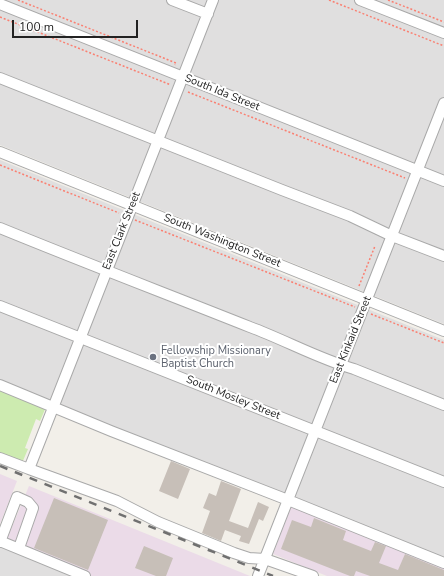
<!DOCTYPE html>
<html>
<head>
<meta charset="utf-8">
<style>
	body { margin:0 }
	#map { position:relative; width:444px; height:576px; overflow:hidden; background:#f2efe9; font-family:"Nunito Sans",sans-serif }
	canvas { display:block }
	.scale { position:absolute; left:12px; top:20px; width:126px; height:18px; box-sizing:border-box; border:2px solid #222; border-top:0; padding-left:5px; font-size:12px; line-height:14px; white-space:nowrap; color:#222; -webkit-text-stroke:3px #fff; paint-order:stroke }
</style>
</head>
<body>
<div id="map">
<canvas width="444" height="576"></canvas>
<div class="scale">100 m</div>
</div>
<script>
const c = document.querySelector('canvas').getContext('2d');
c.lineJoin = 'round';
function fill(path, color) {
  c.fillStyle = color;
  c.fill(path, 'evenodd');
}
function strokePath(path, color, width, dash) {
  c.strokeStyle = color;
  c.lineWidth = width;
  c.lineCap = dash ? 'butt' : 'round';
  c.setLineDash(dash || []);
  c.stroke(path);
}
function drawText(font, color, halo, rows, align = 'center') {
  c.font = font + ' "Nunito Sans",sans-serif';
  c.lineWidth = 4;
  c.setLineDash([]);
  c.textBaseline = 'middle';
  c.strokeStyle = halo;
  c.fillStyle = color;
  for (const [text, x, y, turn = 0] of rows) {
    c.save();
    c.translate(x, y);
    c.rotate((+turn || 0) * Math.PI / 180);
    c.textAlign = isNaN(turn) ? turn : align;
    if (halo) c.strokeText(text, 0, 0);
    c.fillText(text, 0, 0);
    c.restore();
  }
}
const residential = new Path2D(`
	M 0,0 L 444,0 L 444,324 L 0,145 Z
	M 0,160 L 444,340 L 444,559 L 0,382 Z
	M 0,544 L 78,576 L 0,576 Z`);
const industrial = new Path2D(`
	M 0,474 L 17,481 L 0,524 Z
	M 29,486 L 250,576 L 78,576 L 4,546 Z
	M 294,499 L 444,559 L 444,576 L 327,576 L 273,554 Z`);
const grass = new Path2D(`
	M 0,388 L 46,407 L 40,421 L 36,419 L 25,448 L 28,449 L 22,463 L 0,454 Z`);
const building = new Path2D(`
	M 171,461 L 190,469 L 178,499 L 159,491 Z
	M 221,481 L 241,489 L 229,521 L 248,528 L 258,502 L 269,507 L 263,521 L 259,519 L 249,544 L 239,541 L 241,536 L 225,530 L 221,541 L 202,533 L 210,511 L 203,508 L 209,493 L 216,496 Z
	M 54,498 L 108,520 L 88,570 L 34,548 Z
	M 314,518 L 346,531 L 343,540 L 371,551 L 375,542 L 386,546 L 379,563 L 398,570 L 405,554 L 444,570 L 444,576 L 370,576 L 356,571 L 354,576 L 350,576 L 281,549 L 292,520 L 311,527 Z
	M 144,546 L 173,558 L 166,576 L 156,576 L 135,568 Z`);
const path = new Path2D(`
	M 18,0 L 176,63 L 175,65
	M 329,0 L 444,46
	M 388,0 L 444,22
	M 0,17 L 171,85
	M 188,92 L 405,178
	M 0,165 L 119,213
	M 135,220 L 355,307
	M 359,286 L 375,246
	M 371,314 L 444,343`);
const minor = new Path2D(`
	M 172,0 L 208,14
	M 360,0 L 444,33
	M 0,4 L 444,181
	M 0,78 L 282,190 L 350,216 L 392,236 L 444,256
	M 0,152 L 444,331
	M 0,228 C 83,262 167,294 250,327 C 285,340 319,359 354,369 L 444,405
	M 0,306 L 444,482
	M 0,385 L 111,431 L 288,500 L 444,563
	M 0,458 L 29,469 L 213,0
	M 29,469 L 117,501 L 158,522 L 234,553 L 249,558 L 265,559 L 313,576
	M 0,541 L 85,576
	M 0,542 L 17,497 L 28,502 L 33,508 L 19,548
	M 258,576 L 444,103`);
const rail = new Path2D(`
	M 0,466 L 273,576`);
const markers = [
	[153,357,4,"#6b7280"]
];
const streetNames = [
	["South Ida Street",222,93,22],
	["East Clark Street",122,231,-68],
	["South Washington Street",222,241,22],
	["East Kinkaid Street",351,340,-68],
	["South Mosley Street",233,398,22]
];
const worshipNames = [
	["Fellowship Missionary",161,351],
	["Baptist Church",161,364]
];
fill(residential, '#e0dfdf');
fill(industrial, '#ebdbe8');
fill(grass, '#cdebb0');
fill(building, '#c7bfb8');
strokePath(minor, '#a9a9a9', 12);
strokePath(path, '#fa8072', 1.5, [2, 2]);
strokePath(minor, '#fff', 10);
strokePath(rail, '#707070', 2.5, [8, 8]);
for (const [x, y, r, color] of markers) {
  const dot = new Path2D();
  dot.arc(x, y, r, 0, 2 * Math.PI);
  c.fillStyle = color;
  c.fill(dot);
  strokePath(dot, '#fff', 1.5);
}
drawText('11px', '#222', '#fff', streetNames);
drawText('11px', '#5b616d', '#fff', worshipNames, 'left');
</script>
</body>
</html>
